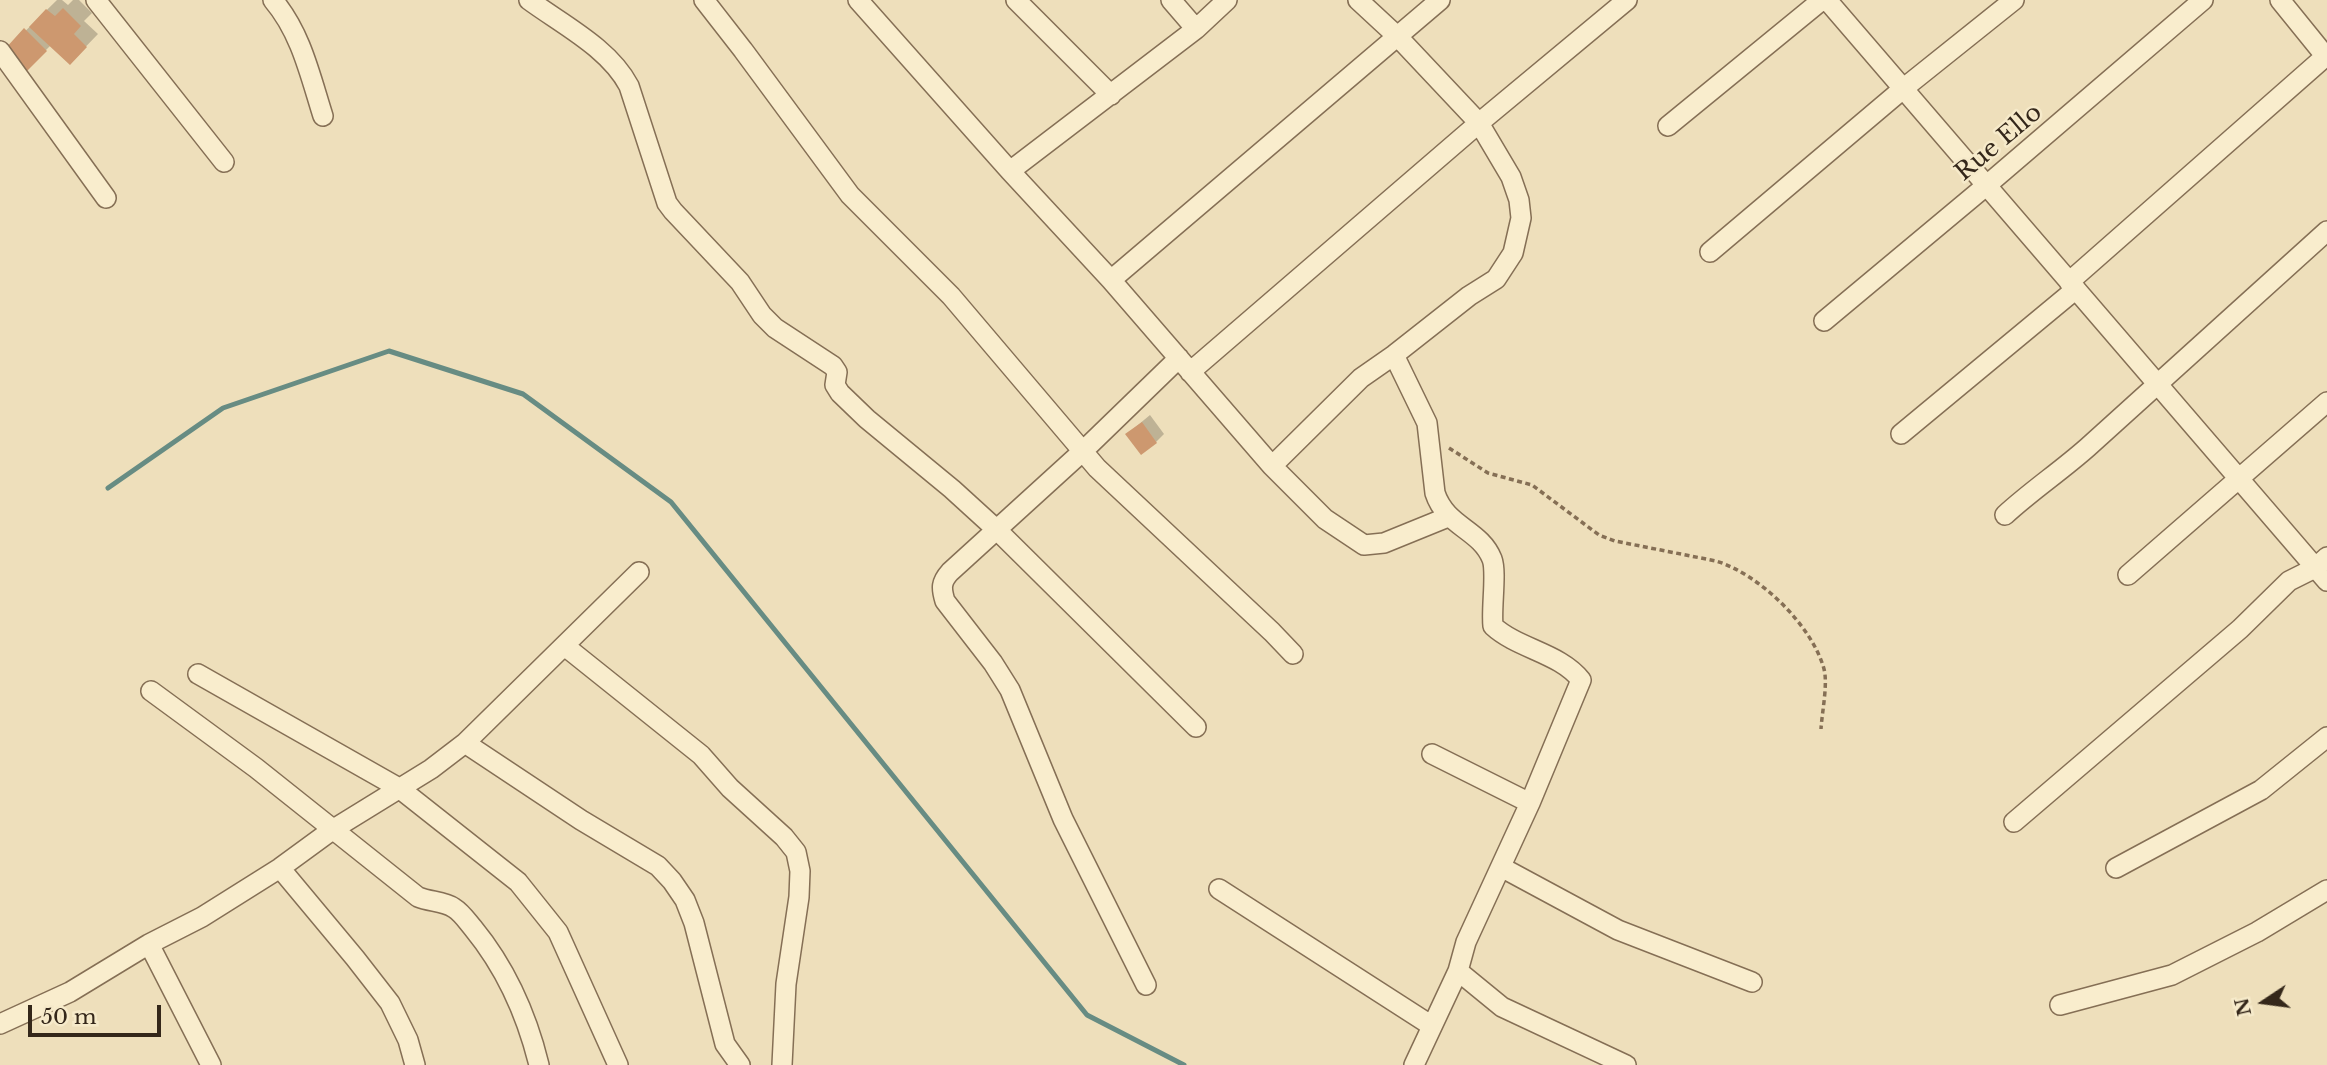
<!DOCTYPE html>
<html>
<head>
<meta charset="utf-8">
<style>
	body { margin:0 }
	#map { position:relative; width:2327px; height:1065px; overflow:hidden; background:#eedfbb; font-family:"Libre Baskerville",serif }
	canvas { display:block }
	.north { position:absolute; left:2229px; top:967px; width:70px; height:70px; -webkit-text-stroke:5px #f6eaca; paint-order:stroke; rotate:257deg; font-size:19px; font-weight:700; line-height:28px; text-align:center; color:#34271a }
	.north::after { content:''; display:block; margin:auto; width:24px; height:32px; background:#34271a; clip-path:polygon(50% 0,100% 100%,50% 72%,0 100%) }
	.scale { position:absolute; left:28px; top:1005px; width:133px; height:32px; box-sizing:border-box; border:4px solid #34271a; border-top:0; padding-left:9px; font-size:21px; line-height:24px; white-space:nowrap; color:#34271a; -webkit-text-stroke:5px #f6eaca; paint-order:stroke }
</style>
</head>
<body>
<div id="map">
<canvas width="2327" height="1065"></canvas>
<div class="north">N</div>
<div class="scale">50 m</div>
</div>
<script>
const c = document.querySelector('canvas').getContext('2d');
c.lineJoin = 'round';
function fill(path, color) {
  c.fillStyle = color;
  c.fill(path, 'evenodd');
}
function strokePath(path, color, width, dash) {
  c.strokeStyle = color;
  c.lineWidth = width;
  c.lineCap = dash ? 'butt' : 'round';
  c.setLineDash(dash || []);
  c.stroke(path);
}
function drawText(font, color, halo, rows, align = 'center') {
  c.font = font + ' "Libre Baskerville",serif';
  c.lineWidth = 5;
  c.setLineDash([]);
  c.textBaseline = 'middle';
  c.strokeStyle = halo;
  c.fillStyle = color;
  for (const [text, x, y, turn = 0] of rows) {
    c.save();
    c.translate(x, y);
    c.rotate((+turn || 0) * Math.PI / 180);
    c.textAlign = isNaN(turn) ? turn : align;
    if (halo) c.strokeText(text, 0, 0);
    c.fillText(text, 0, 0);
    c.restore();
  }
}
const shadow = new Path2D(`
	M 57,0 L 62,0 L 68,5 L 73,0 L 79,0 L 92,13 L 84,21 L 98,34 L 70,63 L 51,45 L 27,69 L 7,49 Z
	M 1150,415 L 1164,434 L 1156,442 L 1127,434 Z`);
const stream = new Path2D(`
	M 108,488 L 223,408 L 389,351 L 523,394 L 671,502 L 1087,1015 L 1184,1065`);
const building = new Path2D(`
	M 63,8 L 81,26 L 74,34 L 87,47 L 70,65 L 29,27 L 46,9 L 55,16 Z
	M 24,28 L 47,51 L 27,71 L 5,49 Z
	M 1142,422 L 1157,443 L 1141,455 L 1125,434 Z`);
const path = new Path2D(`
	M 1449,448 L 1488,473 L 1532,485 L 1599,535 L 1615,541 L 1716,561 C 1759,574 1812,625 1824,669 C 1828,684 1822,712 1821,729`);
const minor = new Path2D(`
	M 96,0 L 224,162
	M 273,0 C 301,33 310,75 323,116
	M 529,0 C 563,25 609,48 629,86 L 667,203 L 673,211 L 740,282 L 762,315 L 775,328 L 833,366 L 837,372 L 835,385 L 840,393 L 867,419 L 952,489 L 997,530 L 1196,727
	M 704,0 L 743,50 L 850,195 L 951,296 L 1097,468 L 1272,632 L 1293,654
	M 858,0 L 1010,171 L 1111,280 L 1272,466 L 1325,519 L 1364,545 L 1384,543 L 1448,517
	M 1016,0 L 1111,95
	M 1171,0 L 1196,29
	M 1827,0 L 2327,581
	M 2280,0 L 2327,58
	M 0,51 L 106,198
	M 1668,126 L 1822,0
	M 1010,171 L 1196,29 L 1227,0
	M 1710,252 L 1904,88 L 2014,0
	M 1111,280 L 1440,0
	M 2069,282 L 2327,55
	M 1824,321 L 1987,185 L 2203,0
	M 1394,355 L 1427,423 L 1435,493 C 1446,527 1480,529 1492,559 C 1497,572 1491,608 1493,626 C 1518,649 1560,653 1581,680 L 1530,803 L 1466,942 L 1458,971 L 1414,1065
	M 1190,372 L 1479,123 L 1627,0
	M 1901,434 L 2076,289
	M 1272,466 L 1361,378 L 1394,355 L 1469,296 L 1496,279 L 1513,253 L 1521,218 L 1519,200 L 1511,177 L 1479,123 L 1398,37 L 1358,0
	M 2005,515 C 2031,491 2061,471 2088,447 C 2167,375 2247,303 2327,231
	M 2128,575 L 2327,402
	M 566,647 L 701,755 L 730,788 L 784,837 L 796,852 L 800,871 L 799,897 L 786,984 L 782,1065
	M 198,674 L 399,788 L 518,882 L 558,932 L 618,1065
	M 151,691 L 256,768 L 418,897 C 430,902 444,901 454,908 C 462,913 467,921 473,928 C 505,967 527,1016 539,1065
	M 465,743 L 581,820 L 658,866 L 672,881 L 685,900 L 694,923 L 725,1044 L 740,1065
	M 1432,754 L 1530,803
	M 2014,822 L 2240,629 L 2289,581 L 2315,568 L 2327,557
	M 1501,867 L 1618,930 L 1752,982
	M 280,868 L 355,958 L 390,1003 L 408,1040 L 415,1065
	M 2116,868 L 2261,790 L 2327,737
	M 1219,889 L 1432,1026
	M 149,944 L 211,1065
	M 1458,971 L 1502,1007 L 1626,1065
	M 1146,985 L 1063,819 L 1010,690 L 993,663 L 945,601 C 941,588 941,582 950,572 L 1083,451 L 1179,358
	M 2060,1005 L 2172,975 L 2257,932 L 2327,890
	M 0,1024 L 70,992 L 149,944 L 202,917 L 280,868 L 332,830 L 431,769 L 465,743 L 639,572`);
const streetNames = [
	["Rue Ello",1999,143,-40]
];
fill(shadow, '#0003');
strokePath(stream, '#678c83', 5);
fill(building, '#cd986f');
strokePath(minor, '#856f55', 22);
strokePath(path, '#856f55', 3.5, [5, 3.5]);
strokePath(minor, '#f9edcd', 19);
drawText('24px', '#34271a', '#f6eaca', streetNames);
</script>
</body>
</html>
